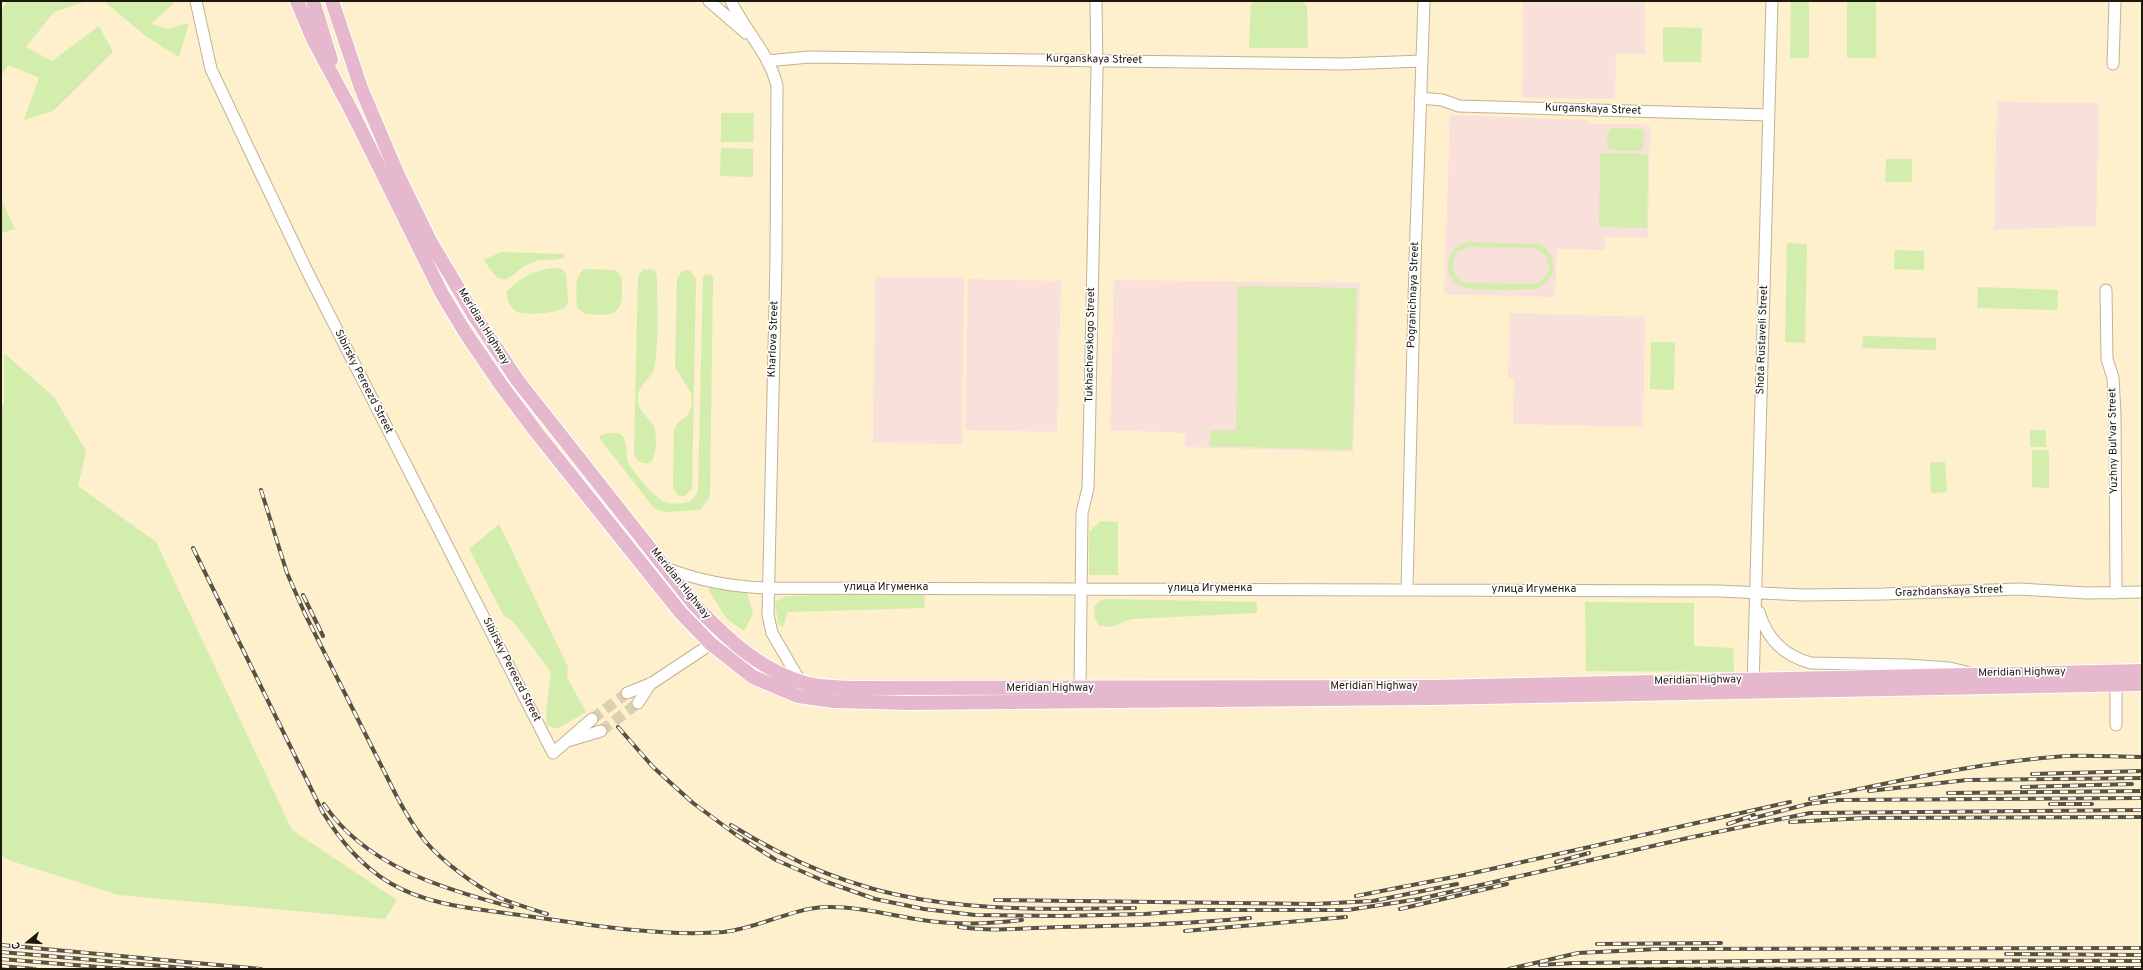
<!DOCTYPE html>
<html>
<head>
<meta charset="utf-8">
<style>
	body { margin:0 }
	#map { position:relative; width:2143px; height:970px; overflow:hidden; background:#feefcd; font-family:Overpass,sans-serif }
	canvas { display:block }
	.frame { position:absolute; inset:0; border:2px solid #1d180c; pointer-events:none }
	.north { position:absolute; left:8px; top:922px; width:40px; height:40px; -webkit-text-stroke:3px #fefefe; paint-order:stroke; rotate:252deg; font-size:11px; font-weight:700; line-height:16px; text-align:center; color:#1d180c }
	.north::after { content:''; display:block; margin:auto; width:14px; height:18px; background:#1d180c; clip-path:polygon(50% 0,100% 100%,50% 72%,0 100%) }
</style>
</head>
<body>
<div id="map">
<canvas width="2143" height="970"></canvas>
<div class="frame"></div>
<div class="north">С</div>
</div>
<script>
const c = document.querySelector('canvas').getContext('2d');
c.lineJoin = 'round';
function fill(path, color) {
  c.fillStyle = color;
  c.fill(path, 'evenodd');
}
function strokePath(path, color, width, dash) {
  c.strokeStyle = color;
  c.lineWidth = width;
  c.lineCap = dash ? 'butt' : 'round';
  c.setLineDash(dash || []);
  c.stroke(path);
}
function drawText(font, color, halo, rows, align = 'center') {
  c.font = font + ' Overpass,sans-serif';
  c.lineWidth = 3.5;
  c.setLineDash([]);
  c.textBaseline = 'middle';
  c.strokeStyle = halo;
  c.fillStyle = color;
  for (const [text, x, y, turn = 0] of rows) {
    c.save();
    c.translate(x, y);
    c.rotate((+turn || 0) * Math.PI / 180);
    c.textAlign = isNaN(turn) ? turn : align;
    if (halo) c.strokeText(text, 0, 0);
    c.fillText(text, 0, 0);
    c.restore();
  }
}
const education = new Path2D(`
	M 1523,1 L 1645,1 L 1645,54 L 1616,54 L 1615,99 L 1522,98 Z
	M 1997,102 L 2099,103 L 2096,226 L 1994,230 Z
	M 1450,115 L 1588,120 L 1589,124 L 1640,124 L 1650,126 L 1648,238 L 1606,237 L 1605,250 L 1557,249 L 1555,297 L 1444,294 Z
	M 875,277 L 964,277 L 962,444 L 873,443 Z
	M 968,279 L 1061,281 L 1057,432 L 965,430 Z
	M 1114,280 L 1360,283 L 1353,452 L 1185,447 L 1185,433 L 1110,430 Z
	M 1510,313 L 1645,317 L 1643,427 L 1513,424 L 1514,378 L 1508,378 Z`);
const green = new Path2D(`
	M 8,1 L 87,1 L 54,12 L 26,47 L 52,61 L 99,26 L 113,52 L 53,111 L 24,120 L 39,78 L 8,65 L 1,77 L 1,11 Z
	M 104,1 L 176,1 L 151,24 L 167,29 L 189,23 L 179,57 L 144,35 Z
	M 1255,1 L 1303,1 L 1307,7 L 1308,48 L 1249,48 L 1251,4 Z
	M 1791,1 L 1809,1 L 1809,58 L 1790,58 Z
	M 1847,1 L 1876,1 L 1876,58 L 1847,58 Z
	M 1663,27 L 1702,28 L 1701,62 L 1663,62 Z
	M 721,113 L 754,113 L 753,142 L 721,142 Z
	M 1611,128 L 1642,129 L 1644,132 L 1643,149 L 1640,151 L 1610,150 C 1606,145 1606,132 1611,128 Z
	M 721,148 L 753,149 L 753,177 L 720,176 Z
	M 1600,153 L 1648,154 L 1647,228 L 1599,227 Z
	M 1886,159 L 1912,159 L 1912,182 L 1885,182 Z
	M 1,199 L 15,229 L 1,233 Z
	M 1468,242 L 1539,244 C 1561,255 1557,283 1535,289 C 1519,290 1476,292 1463,287 C 1439,278 1446,246 1468,242 ZM 1469,247 L 1535,248 L 1547,256 L 1549,271 L 1542,280 L 1534,284 L 1471,283 L 1462,281 L 1455,274 L 1453,262 L 1458,251 Z
	M 1787,243 L 1807,244 L 1805,343 L 1785,342 Z
	M 1895,250 L 1924,251 L 1924,270 L 1894,269 Z
	M 501,252 L 564,254 L 564,257 C 555,262 546,258 536,261 C 508,269 508,299 484,260 Z
	M 555,268 L 562,269 L 566,274 L 568,303 L 565,308 C 556,313 524,316 515,311 C 509,306 506,298 507,291 C 520,278 536,269 555,268 Z
	M 585,269 L 615,270 C 617,272 620,274 621,277 C 623,285 623,306 616,311 C 609,317 594,314 585,314 L 577,307 C 577,294 573,276 585,269 Z
	M 650,269 L 656,272 L 657,276 C 657,305 659,336 655,365 C 654,377 639,383 638,396 C 636,411 648,415 654,427 C 657,434 657,457 651,462 C 646,465 641,463 637,460 L 634,455 L 638,276 L 643,270 Z
	M 690,270 L 696,279 L 692,489 L 684,496 L 679,496 L 673,488 L 674,429 L 678,423 L 689,414 L 692,403 L 691,393 L 675,367 L 677,279 L 682,271 Z
	M 711,274 L 713,278 L 710,493 L 708,500 L 700,510 L 665,512 L 654,508 L 600,439 L 600,436 C 607,432 615,432 622,435 C 628,443 625,453 628,462 C 632,471 656,499 665,502 C 670,504 678,504 683,503 C 692,502 696,497 698,489 L 703,278 L 705,275 Z
	M 1238,286 L 1357,288 L 1352,450 L 1210,446 L 1210,430 L 1236,430 Z
	M 1978,287 L 2058,290 L 2057,310 L 1977,308 Z
	M 1863,336 L 1936,338 L 1936,350 L 1862,348 Z
	M 1651,342 L 1675,342 L 1674,390 L 1650,389 Z
	M 4,353 L 54,397 L 86,451 L 78,486 L 156,542 L 292,830 L 397,900 L 385,919 L 119,895 L 14,862 L 1,856 L 1,406 L 4,405 Z
	M 2030,430 L 2046,430 L 2046,447 L 2030,447 Z
	M 2032,450 L 2049,450 L 2049,488 L 2032,487 Z
	M 1930,462 L 1945,462 L 1947,492 L 1931,493 Z
	M 1100,521 L 1118,522 L 1118,575 L 1089,575 L 1089,532 Z
	M 499,524 L 568,667 L 567,677 L 586,712 L 557,729 L 547,725 L 546,711 L 551,672 L 513,621 L 504,616 L 469,549 Z
	M 715,587 L 747,592 L 753,614 L 744,631 L 726,618 L 708,589 Z
	M 925,592 L 924,608 L 788,612 L 783,627 L 778,624 L 775,602 L 786,596 Z
	M 1108,599 L 1257,602 L 1257,613 L 1131,619 L 1111,627 L 1099,626 L 1095,618 L 1094,608 L 1099,601 Z
	M 1585,602 L 1694,603 L 1694,646 L 1733,648 L 1734,672 L 1586,671 Z`);
const minorTunnel = new Path2D(`
	M 592,719 L 627,693
	M 601,731 L 638,703`);
const minor = new Path2D(`
	M 196,1 L 211,69 L 247,145 L 308,273 L 553,753 L 592,719
	M 709,1 L 746,33
	M 731,1 C 744,30 770,54 777,86 L 776,260 L 768,615 L 772,633 L 800,681
	M 767,61 L 809,57 L 1343,64 L 1422,61
	M 2113,64 L 2115,1
	M 1420,98 L 1442,100 L 1459,106 L 1768,115
	M 2106,290 L 2107,359 L 2113,378 L 2115,414 L 2116,593
	M 666,568 C 699,581 732,587 768,588 L 1719,591 L 1804,595 L 1884,594 L 2019,589 L 2087,593 L 2142,592
	M 1407,589 L 1415,262 L 1424,1
	M 1759,612 C 1767,639 1784,656 1811,663 L 1907,665 L 1950,668 L 1966,672
	M 2116,685 L 2116,725
	M 1753,687 L 1772,1
	M 1080,689 L 1082,513 L 1088,488 L 1089,449 L 1097,69 L 1096,1
	M 627,693 L 652,683 L 711,644
	M 638,703 L 651,683
	M 571,740 L 601,731`);
const major = new Path2D(`
	M 297,1 L 313,39 L 353,114 L 442,294 L 465,332 L 501,385 L 537,433 L 681,613 L 711,644 L 753,677 L 798,696 L 834,701 L 908,703 L 1432,698 L 2142,684
	M 313,1 L 331,60
	M 332,1 L 361,88 L 397,173 L 430,241 L 474,315 L 518,381 L 693,603 C 725,637 761,672 809,684 C 823,687 837,687 851,688 L 1433,687 L 2142,671`);
const rail = new Path2D(`
	M 261,490 L 287,573 L 305,614 L 397,797 C 405,812 414,827 425,841 C 443,862 475,886 500,898 C 515,904 531,909 547,914
	M 193,548 L 322,811 C 340,840 360,865 390,883 C 430,907 482,909 527,916 C 589,925 662,937 724,932 C 759,928 790,909 825,907 C 857,906 890,915 922,920 C 954,925 989,924 1022,920
	M 303,595 L 323,636
	M 618,727 L 653,767 L 693,803 L 735,834 L 776,860 L 824,881 L 875,899 L 924,909 L 975,915 L 1061,916 L 1145,914 L 1199,910 L 1348,910 L 1419,899 L 1688,838 L 1810,813 L 2142,810
	M 2032,774 L 2142,771
	M 2022,787 L 2132,784
	M 1869,791 L 1967,780 L 2142,778
	M 1948,793 L 2142,791
	M 1810,799 C 1895,782 1979,762 2066,756 C 2091,755 2117,757 2142,757
	M 324,804 C 365,866 443,889 512,907
	M 2050,804 L 2092,804
	M 1750,819 L 1808,804 L 1839,800 L 2142,798
	M 1790,822 L 1866,818 L 2142,817
	M 1728,824 L 1754,815
	M 731,825 C 789,861 852,888 919,899 C 990,911 1063,909 1135,908
	M 1556,862 L 1589,853
	M 1356,896 L 1469,874 L 1790,802
	M 995,900 L 1315,904 L 1373,901 L 1457,884
	M 1400,909 L 1507,884
	M 959,927 C 993,932 1027,928 1060,927 C 1124,926 1186,924 1250,918
	M 1185,931 L 1346,917
	M 1597,944 L 1721,943
	M 1,945 L 261,969
	M 1,952 L 197,969
	M 2006,954 L 2142,955
	M 1,959 L 123,969
	M 1540,965 L 1574,963 L 1859,960 L 2142,961
	M 1,966 L 35,969
	M 1509,969 L 1578,953 L 1658,949 L 2142,948
	M 1622,969 L 2142,968`);
const streetNames = [
	["Kurganskaya Street",1094,60,1],
	["Kurganskaya Street",1593,110,2],
	["Pogranichnaya Street",1414,295,-88],
	["Meridian Highway",483,327,58],
	["Kharlova Street",774,339,-88],
	["Shota Rustaveli Street",1763,340,-88],
	["Tukhachevskogo Street",1091,345,-89],
	["Sibirsky Pereezd Street",363,382,63],
	["Yuzhny Bul'var Street",2114,441,-91],
	["Meridian Highway",680,584,51],
	["улица Игуменка",886,588],
	["улица Игуменка",1210,589],
	["улица Игуменка",1534,590],
	["Grazhdanskaya Street",1949,592,-2],
	["Sibirsky Pereezd Street",511,670,63],
	["Meridian Highway",2022,673,-1],
	["Meridian Highway",1698,681,-1],
	["Meridian Highway",1374,687],
	["Meridian Highway",1050,689]
];
fill(education, '#fae0da');
fill(green, '#d3edac');
strokePath(minorTunnel, '#dccfb0', 11, [11, 5.5]);
strokePath(minor, '#c0b392', 13);
strokePath(major, '#fff', 16);
strokePath(minor, '#fff', 11);
strokePath(major, '#e5b8ce', 14);
strokePath(rail, '#595240', 4);
strokePath(rail, '#fefefe', 2.5, [8]);
drawText('11px', '#1d180c', '#fefefe', streetNames);
</script>
</body>
</html>
